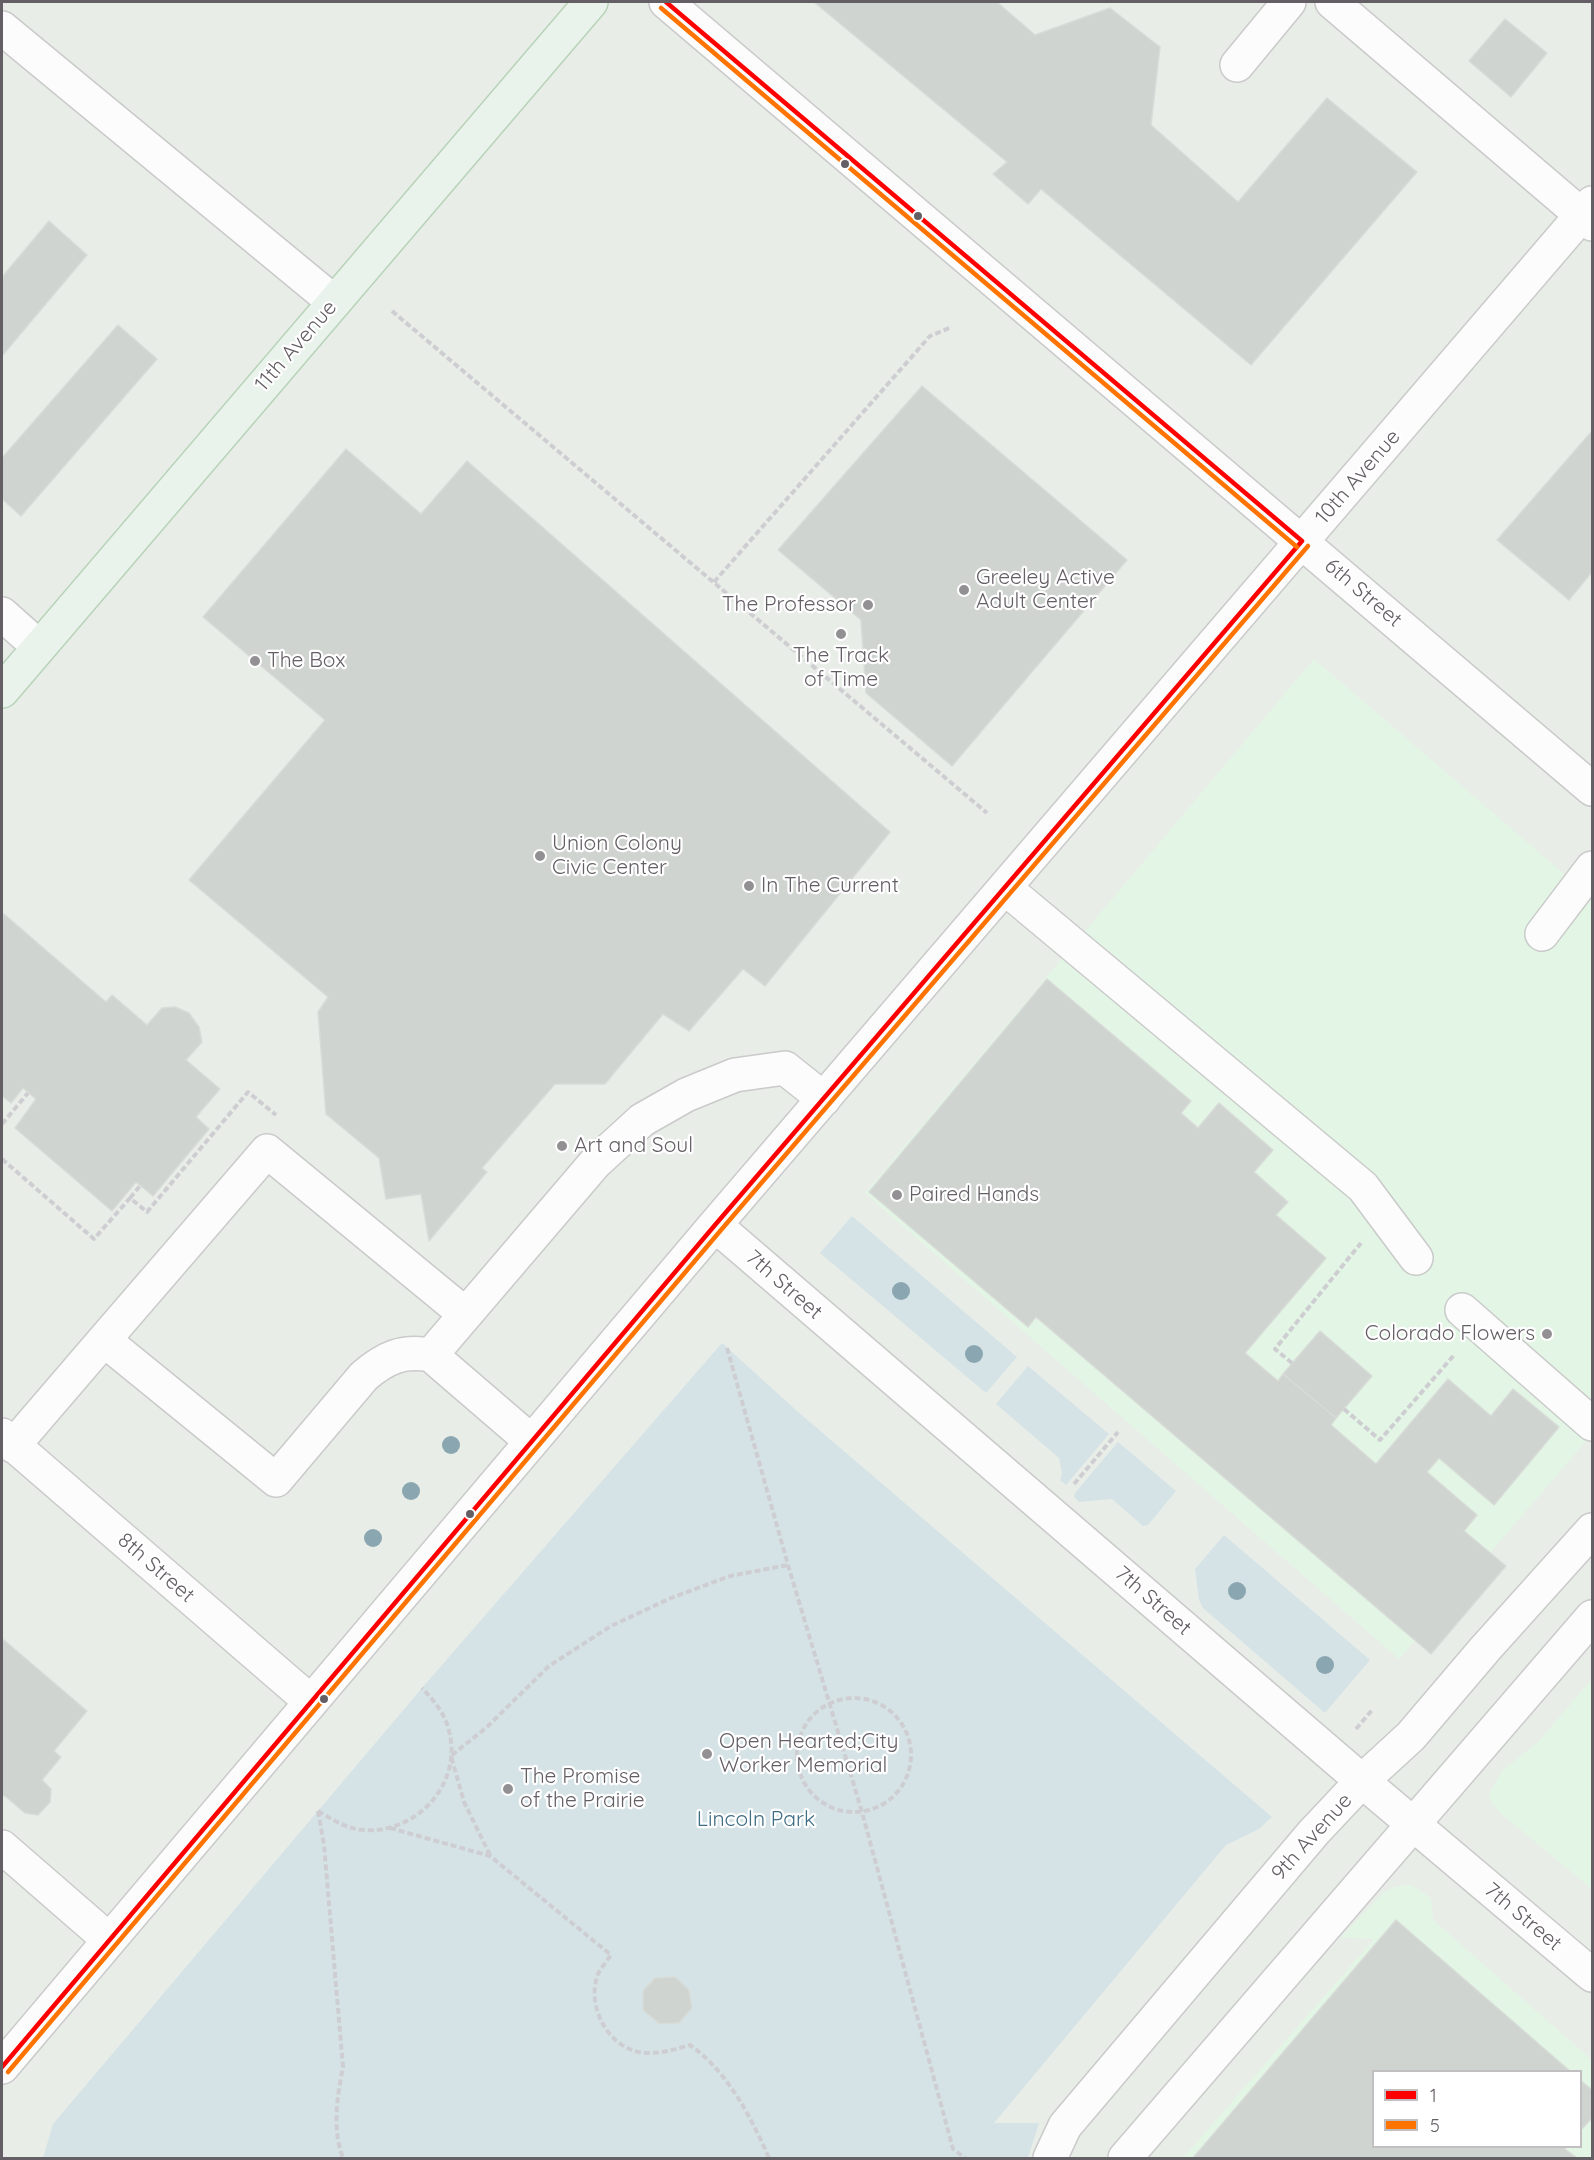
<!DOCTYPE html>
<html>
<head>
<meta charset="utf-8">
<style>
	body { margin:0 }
	#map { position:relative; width:1594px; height:2160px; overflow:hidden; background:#e8ede8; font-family:Quicksand,sans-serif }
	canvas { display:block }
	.frame { position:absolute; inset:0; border:3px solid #645e65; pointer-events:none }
	.legend { position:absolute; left:1372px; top:2070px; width:210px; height:78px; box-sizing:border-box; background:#fff; border:2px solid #c1bfc1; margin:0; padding:8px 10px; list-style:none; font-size:18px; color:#645e65 }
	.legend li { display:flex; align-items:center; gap:12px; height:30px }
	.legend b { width:30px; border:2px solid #c1bfc1 }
</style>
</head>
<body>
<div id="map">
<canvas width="1594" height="2160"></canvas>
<div class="frame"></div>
<ul class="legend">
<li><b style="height:8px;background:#f00"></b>1</li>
<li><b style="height:8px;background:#ff7300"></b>5</li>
</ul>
</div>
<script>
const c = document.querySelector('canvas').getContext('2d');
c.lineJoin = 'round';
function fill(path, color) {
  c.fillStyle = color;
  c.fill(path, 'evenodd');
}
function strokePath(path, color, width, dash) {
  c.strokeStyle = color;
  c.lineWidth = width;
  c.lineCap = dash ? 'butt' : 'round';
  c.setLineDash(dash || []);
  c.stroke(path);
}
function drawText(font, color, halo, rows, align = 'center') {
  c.font = font + ' Quicksand,sans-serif';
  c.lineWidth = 4.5;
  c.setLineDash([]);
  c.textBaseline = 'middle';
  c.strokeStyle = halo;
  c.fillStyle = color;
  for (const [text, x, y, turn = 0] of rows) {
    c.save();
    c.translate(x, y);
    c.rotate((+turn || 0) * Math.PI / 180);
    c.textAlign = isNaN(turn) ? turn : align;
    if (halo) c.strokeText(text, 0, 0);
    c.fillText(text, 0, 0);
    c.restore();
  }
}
const commercial = new Path2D(`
	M 1314,659 L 1592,898 L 1592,1434 L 1399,1659 L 865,1193 Z
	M 1592,1679 L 1592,1889 L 1505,1817 L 1493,1805 L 1489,1794 L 1502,1771 L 1538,1742 Z
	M 1411,1885 L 1431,1898 L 1433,1920 L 1592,2060 L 1592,2158 L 1183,2158 L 1374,1939 L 1341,1937 L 1383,1893 L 1395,1887 ZM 1374,2072 L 1580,2072 L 1580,2146 L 1374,2146 Z`);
const green = new Path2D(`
	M 852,1216 L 1017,1357 L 986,1393 L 820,1253 Z
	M 722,1343 L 797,1411 L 1272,1817 L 1259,1829 L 1226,1845 L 994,2123 L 1039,2123 L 1028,2158 L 43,2158 L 53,2124 L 422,1688 Z
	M 1028,1366 L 1109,1434 L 1066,1485 L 1060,1480 L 1062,1473 L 1059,1458 L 996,1404 Z
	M 1118,1442 L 1176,1491 L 1148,1525 L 1143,1526 L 1112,1499 L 1079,1502 L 1074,1497 L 1075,1493 Z
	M 1224,1535 L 1370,1660 L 1325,1713 L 1203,1608 L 1199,1600 L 1195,1569 Z`);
const building = new Path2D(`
	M 814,2 L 997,2 L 1035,35 L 1110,8 L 1160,47 L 1151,125 L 1238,202 L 1327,98 L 1417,172 L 1251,365 L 1041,189 L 1028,204 L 993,174 L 1007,162 Z
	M 1505,19 L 1547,53 L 1511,97 L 1469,61 Z
	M 49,221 L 87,255 L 2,356 L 2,277 Z
	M 118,325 L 157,359 L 21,516 L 2,499 L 2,458 Z
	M 922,386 L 1127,560 L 952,766 L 866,693 L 861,620 L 778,550 Z
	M 1592,431 L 1592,572 L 1569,600 L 1497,540 Z
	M 346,449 L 421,514 L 467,461 L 890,832 L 765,986 L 743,969 L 689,1031 L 663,1014 L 605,1084 L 555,1084 L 482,1168 L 487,1172 L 429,1241 L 421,1194 L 386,1199 L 379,1158 L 326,1114 L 318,1012 L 328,997 L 189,880 L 325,720 L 203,617 Z
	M 4,914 L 106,1002 L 112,995 L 147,1025 L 162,1008 L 175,1007 L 189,1013 L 199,1027 L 202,1042 L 186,1060 L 220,1089 L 196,1117 L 209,1129 L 153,1196 L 136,1182 L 112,1211 L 15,1128 L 36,1099 L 23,1088 L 11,1103 L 2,1096 L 2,918 Z
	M 1047,979 L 1191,1101 L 1181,1113 L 1198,1128 L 1219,1103 L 1273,1150 L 1254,1172 L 1288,1202 L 1276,1215 L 1326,1258 L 1245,1353 L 1278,1381 L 1283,1374 L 1336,1418 L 1331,1425 L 1376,1464 L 1448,1379 L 1491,1416 L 1513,1389 L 1559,1427 L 1494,1505 L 1439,1458 L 1427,1472 L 1477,1515 L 1464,1531 L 1506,1566 L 1431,1654 L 1036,1317 L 1028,1327 L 869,1192 Z
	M 1320,1331 L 1372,1376 L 1336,1418 L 1283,1374 Z
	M 4,1640 L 87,1711 L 54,1751 L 61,1757 L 42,1780 L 51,1789 L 50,1802 L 38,1815 L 25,1813 L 5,1796 L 2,1796 L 2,1642 Z
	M 1396,1920 L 1571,2072 L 1374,2072 L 1374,2146 L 1567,2146 L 1565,2149 L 1577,2158 L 1193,2158 Z
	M 675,1977 L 689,1990 L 692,2008 L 679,2023 L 660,2024 L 643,2010 L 643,1991 L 655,1978 Z
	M 1580,2080 L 1592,2090 L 1592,2118 L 1580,2131 Z`);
const path = new Path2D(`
	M 392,311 L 987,813
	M 714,582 L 930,336 L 952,327
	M 2,1124 L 28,1093
	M 2,1159 L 94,1239 L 130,1198 L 147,1212 L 248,1092 L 276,1115
	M 130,1198 L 140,1186
	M 727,1348 L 788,1565 L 862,1812 L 953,2149 L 965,2158
	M 1292,1363 L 1275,1349 L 1361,1243
	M 1344,1409 L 1380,1440 L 1455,1354
	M 1074,1484 L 1118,1432
	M797 1755a57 57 0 1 1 114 0a57 57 0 1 1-114 0Z
	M 1356,1729 L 1373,1709
	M 318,1811 L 324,1845 L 343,2067 C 337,2097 332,2130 343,2158
	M 318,1811 C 333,1820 347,1829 364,1830 C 417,1834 463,1783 449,1731 C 445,1713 434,1701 422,1688
	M 390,1828 L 490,1856 L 611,1955 C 607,1961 601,1968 598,1974 C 586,2005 607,2046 639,2052 C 657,2055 673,2050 690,2045 C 728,2072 751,2117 769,2158
	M 490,1855 L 464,1802 L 451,1756 L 487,1727 L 549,1666 L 611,1626 L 671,1598 L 730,1576 L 788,1565`);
const minor = new Path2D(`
	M 666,2 L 1592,789
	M 1332,2 L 1592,224
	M 2,28 L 334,302
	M 1237,65 L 1289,2
	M 2,614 L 39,647
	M 1005,888 L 1363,1187 L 1416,1258
	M 1542,934 L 1592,868
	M 715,1225 L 1362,1781 L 1592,1975
	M 1462,1310 L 1592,1424
	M 431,1355 C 402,1350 385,1358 364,1376 L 276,1480 L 104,1340 L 267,1151 L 465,1314
	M 2,1435 L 310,1701
	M 531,1441 L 431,1355 L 595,1163 L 642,1120 L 686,1095 L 735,1075 L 785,1068 L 824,1099
	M 13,1446 L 104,1340
	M 2,1847 L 108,1939
	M 2,2067 L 715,1225 L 1592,203
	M 1050,2158 L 1065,2126 L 1314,1832 L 1362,1781 L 1411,1736 L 1485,1649 L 1592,1530
	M 1125,2158 L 1592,1617`);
const major = new Path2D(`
	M 2,691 L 591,2`);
const bus1 = new Path2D(`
	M 666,2 L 1302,541
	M 2,2067 L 715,1225 L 1302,541`);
const bus2 = new Path2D(`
	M 661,8 L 1297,547
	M 8,2072 L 721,1230 L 1308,546`);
const trees = [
	[901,1291],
	[974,1354],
	[451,1445],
	[411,1491],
	[373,1538],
	[1237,1591],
	[1325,1665]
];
const markers = [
	[845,164,5,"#645e65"],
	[918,216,5,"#645e65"],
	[964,590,6,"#929093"],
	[868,605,6,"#929093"],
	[841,634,6,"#929093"],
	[255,661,6,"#929093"],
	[540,856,6,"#929093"],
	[749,886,6,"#929093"],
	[562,1146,6,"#929093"],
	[897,1195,6,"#929093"],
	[1547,1334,6,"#929093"],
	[470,1514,5,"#645e65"],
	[324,1699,5,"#645e65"],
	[707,1754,6,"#929093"],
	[508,1789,6,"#929093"]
];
const streetNames = [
	["11th Avenue",296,346,-49],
	["10th Avenue",1358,477,-49],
	["6th Street",1363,593,40],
	["7th Street",784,1285,41],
	["8th Street",156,1568,41],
	["7th Street",1153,1601,41],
	["9th Avenue",1312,1837,-48],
	["7th Street",1523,1917,40]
];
const poiNames = [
	["Greeley Active",976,578],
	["Adult Center",976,602],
	["The Professor",856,605,"right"],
	["The Track",841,656,"center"],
	["of Time",841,680,"center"],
	["The Box",267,661],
	["Union Colony",552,844],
	["Civic Center",552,868],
	["In The Current",761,886],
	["Art and Soul",574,1146],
	["Paired Hands",909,1195],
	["Colorado Flowers",1535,1334,"right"],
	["Open Hearted;City",719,1742],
	["Worker Memorial",719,1766],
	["The Promise",520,1777],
	["of the Prairie",520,1801]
];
const parkNames = [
	["Lincoln Park",756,1820]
];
fill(commercial, '#e3f5e4');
fill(green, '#d5e3e6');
fill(building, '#d0d4d1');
strokePath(building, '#d8dcd8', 1.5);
strokePath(minor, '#cacaca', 36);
strokePath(major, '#b8d3b9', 36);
strokePath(path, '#ceced2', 4, [6, 3]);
strokePath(minor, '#fcfcfc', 33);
strokePath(major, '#e9f2eb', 33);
strokePath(bus1, '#f00', 4.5);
strokePath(bus2, '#ff7300', 4.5);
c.fillStyle = '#8aa7b1';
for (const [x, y] of trees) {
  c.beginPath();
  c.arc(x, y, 9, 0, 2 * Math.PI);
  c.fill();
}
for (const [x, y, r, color] of markers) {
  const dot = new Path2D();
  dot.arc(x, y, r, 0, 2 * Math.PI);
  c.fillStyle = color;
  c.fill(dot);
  strokePath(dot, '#fff', 2);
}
drawText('21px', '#645e65', '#fff', streetNames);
drawText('21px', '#645e65', '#fff', poiNames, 'left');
drawText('21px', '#3e6d84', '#fff', parkNames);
</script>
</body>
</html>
